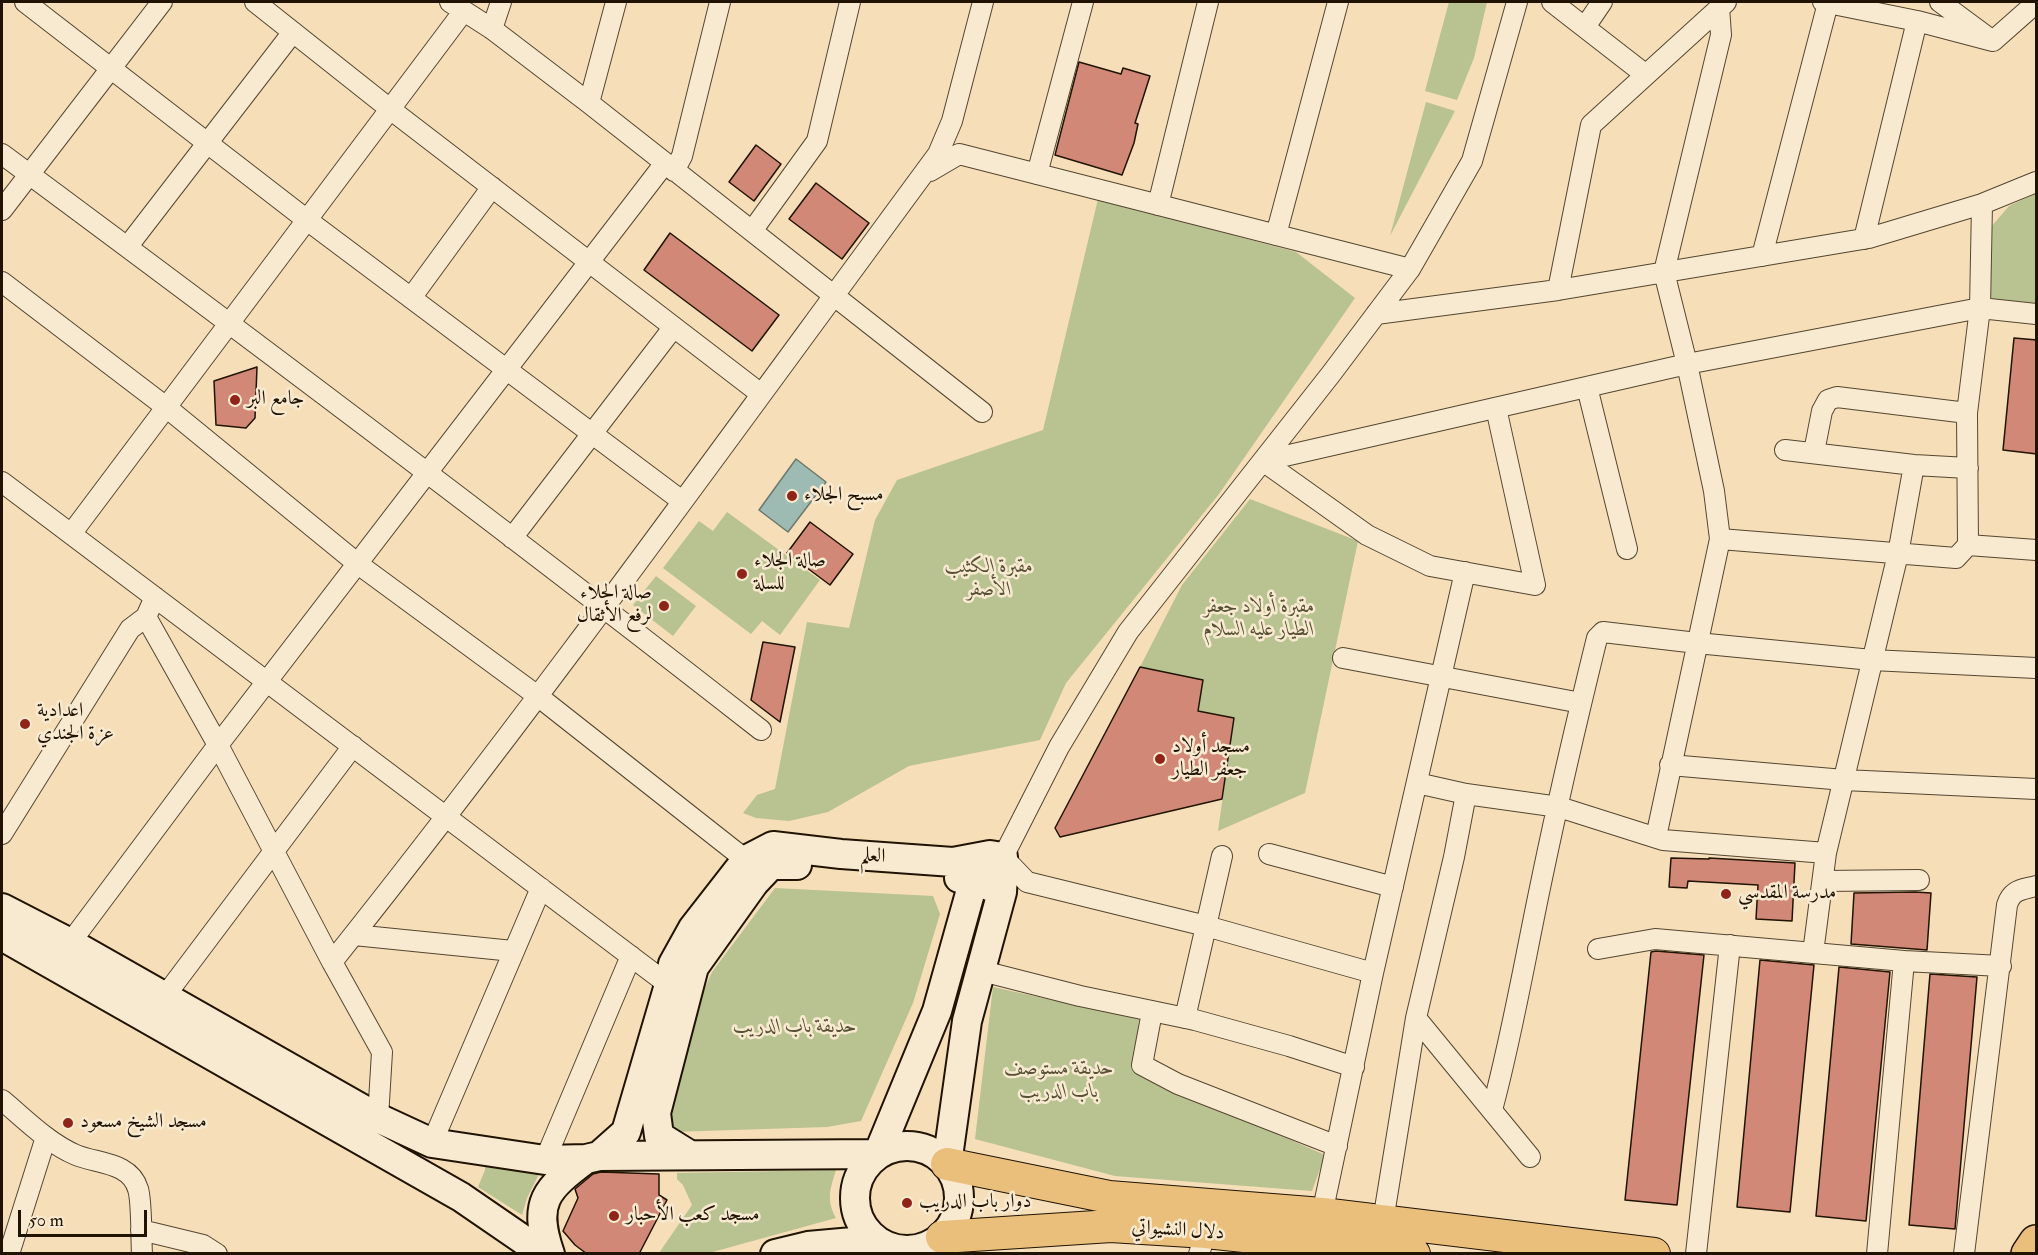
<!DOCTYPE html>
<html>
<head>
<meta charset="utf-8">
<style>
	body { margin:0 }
	#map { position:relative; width:2038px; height:1255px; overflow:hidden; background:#f5deb8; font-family:"IM FELL Double Pica",serif }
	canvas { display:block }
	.frame { position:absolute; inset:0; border:3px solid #201302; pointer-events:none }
	.scale { position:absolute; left:18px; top:1210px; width:129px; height:27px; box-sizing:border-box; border:3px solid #201302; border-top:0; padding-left:8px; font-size:18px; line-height:21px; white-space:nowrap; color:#201302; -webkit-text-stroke:4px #f8ead1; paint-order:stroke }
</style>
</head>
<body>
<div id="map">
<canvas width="2038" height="1255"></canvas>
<div class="frame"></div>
<div class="scale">50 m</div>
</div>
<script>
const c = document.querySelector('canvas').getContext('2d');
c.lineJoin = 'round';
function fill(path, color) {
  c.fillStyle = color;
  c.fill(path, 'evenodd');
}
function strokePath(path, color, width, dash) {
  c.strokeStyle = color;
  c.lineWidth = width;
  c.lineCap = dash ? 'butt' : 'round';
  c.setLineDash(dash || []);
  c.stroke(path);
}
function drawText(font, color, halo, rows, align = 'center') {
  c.font = font + ' "IM FELL Double Pica",Amiri,serif';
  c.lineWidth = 5;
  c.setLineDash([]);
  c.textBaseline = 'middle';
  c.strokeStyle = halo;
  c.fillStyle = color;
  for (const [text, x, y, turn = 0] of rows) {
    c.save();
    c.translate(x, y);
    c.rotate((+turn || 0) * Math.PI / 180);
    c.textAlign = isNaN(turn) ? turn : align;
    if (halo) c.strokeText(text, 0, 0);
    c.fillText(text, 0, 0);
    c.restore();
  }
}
const green = new Path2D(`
	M 1449,2 L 1487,2 L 1474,58 L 1457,100 L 1425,91 Z
	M 1426,102 L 1455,111 L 1390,236 Z
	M 2036,193 L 2036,303 L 1990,299 L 1991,227 L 2009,206 Z
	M 1098,199 L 1296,252 L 1355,298 L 1219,494 L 1066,683 L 1040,740 L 909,766 L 828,812 L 789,821 L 756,818 L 743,813 L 757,795 L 775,789 L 807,622 L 849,628 L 875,520 L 897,480 L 1043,430 Z
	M 1250,499 L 1358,541 L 1305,793 L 1218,831 L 1234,718 L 1198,711 L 1203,680 L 1140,667 L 1182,585 Z
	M 727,512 L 820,580 L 780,635 L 762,621 L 751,634 L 663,568 L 699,521 L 713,531 Z
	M 656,576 L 696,606 L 673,636 L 633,605 Z
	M 775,888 L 933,896 L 940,914 L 913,1003 L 861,1121 L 827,1127 L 671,1132 L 664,1120 L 696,1008 L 712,972 Z
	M 993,987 L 1139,1019 L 1135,1071 L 1325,1155 L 1312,1191 L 1115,1176 L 975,1139 Z
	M 485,1161 L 540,1172 L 527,1198 L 522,1215 L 478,1187 L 485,1170 Z
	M 836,1170 C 830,1189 826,1200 836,1218 L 709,1253 L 659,1253 L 692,1205 L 683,1185 L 677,1179 L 677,1173 Z`);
const water = new Path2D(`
	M 796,459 L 826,482 L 788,532 L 759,510 Z`);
const building = new Path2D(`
	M 1079,62 L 1121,74 L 1123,68 L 1150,76 L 1135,123 L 1138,124 L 1134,143 L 1122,175 L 1055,155 Z
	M 756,145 L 781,164 L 754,201 L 729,182 Z
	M 816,183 L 869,223 L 842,259 L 789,219 Z
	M 670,233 L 779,315 L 752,351 L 644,270 Z
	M 2014,338 L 2037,340 L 2037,454 L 2003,450 Z
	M 257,367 L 255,418 L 246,428 L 216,425 L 214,381 Z
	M 810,522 L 853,554 L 830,585 L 787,553 Z
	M 763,642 L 795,647 L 780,722 L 751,700 Z
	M 1140,667 L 1203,680 L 1198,711 L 1234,718 L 1222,799 L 1060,837 L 1055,828 Z
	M 1671,858 L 1709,859 L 1709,858 L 1795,863 L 1792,921 L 1756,919 L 1758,885 L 1688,881 L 1687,888 L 1669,887 Z
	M 1915,892 L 1931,893 L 1927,950 L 1851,944 L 1854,893 Z
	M 1656,951 L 1704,955 L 1677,1205 L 1625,1200 L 1651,952 Z
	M 1760,960 L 1814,965 L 1790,1212 L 1737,1207 Z
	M 1839,967 L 1890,972 L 1866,1221 L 1816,1216 Z
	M 1930,974 L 1977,977 L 1955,1229 L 1909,1225 Z
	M 601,1172 L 659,1174 L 659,1195 L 667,1200 L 639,1254 L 587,1254 L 575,1245 L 563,1231 L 578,1198 L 575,1189 L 593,1174 Z`);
const street = new Path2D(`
	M 25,2 L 307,220 L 682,501
	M 255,2 L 390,109 L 761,394
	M 450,2 L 492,29 L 589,103 L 982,412
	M 1552,2 L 1646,75
	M 1823,2 L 1917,21 L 1993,41 L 2036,3
	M 1940,2 L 1986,36
	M 1585,27 L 1602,2
	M 492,29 L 501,2
	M 589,103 L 616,2
	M 2,154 C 257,343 511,534 761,730
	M 674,171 L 682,156 L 720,2
	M 930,171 L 959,154 L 1410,269
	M 1037,174 L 1083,2
	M 1158,205 L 1208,2
	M 2,210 L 162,2
	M 752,231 L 817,141 L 850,2
	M 1276,235 L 1338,2
	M 1864,239 L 1917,21
	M 128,246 L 293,32
	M 1762,256 L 1828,3
	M 2,282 L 166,407 L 358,564 L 539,697 L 746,860
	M 1558,290 L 1591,125 L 1726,2
	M 411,298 L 492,187
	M 1376,314 L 1558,290 L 1869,238 L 1982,204 L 2036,182
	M 1587,387 L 1627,549
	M 1785,450 L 1914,465 L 1968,468
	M 1814,452 L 1822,411 L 1828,400 L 1837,397 L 1967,413
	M 1263,461 L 1687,364 L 1980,308 L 2036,314
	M 1263,461 L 1367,535 L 1430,566 L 1535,585 L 1496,408
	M 2,482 L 669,985
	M 71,534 L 463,12
	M 512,538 L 673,328
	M 1720,539 L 1956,558 L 1968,545 L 1967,413 L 1980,308 L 1982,204
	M 1968,545 L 2036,550
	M 155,597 L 146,617 L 218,745 L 332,962 L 382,1052 L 378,1118
	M 1343,658 L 1581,703
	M 1670,765 L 1844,780 L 2036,789
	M 1417,783 L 1466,794 L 1559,807 L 1663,840 L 1826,853
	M 2,834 L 130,629 L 146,617
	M 1656,837 L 1720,539 L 1714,491 L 1687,364 L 1664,272 L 1721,35 L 1719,7
	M 1269,854 L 1393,887
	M 1823,881 L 1919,880
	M 354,935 L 513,951
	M 70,943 L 218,745 L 665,163
	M 1598,949 L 1655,939 L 1904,961 L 2001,966
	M 1813,953 L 1826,853 L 1898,554 L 1914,465
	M 332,962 C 542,699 738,425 938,154 L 952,121 L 983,2
	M 982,971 L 1080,996 L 1195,1020 L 1289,1046 L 1354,1067
	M 1373,973 L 1206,926 L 1027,882 L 1003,857 L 1059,747 L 1128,632 L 1331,374 L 1410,269 L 1472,161 L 1517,2
	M 165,996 L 353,746
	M 1152,1012 L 1142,1065 L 1178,1084 L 1337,1146
	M 1185,1018 L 1222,856
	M 1416,1018 L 1454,857 L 1466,794
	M 2,1100 C 25,1119 48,1143 76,1155 C 98,1164 130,1162 138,1189 C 142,1201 141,1239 142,1254
	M 1492,1110 C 1512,1036 1525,959 1541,883 C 1558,801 1577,719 1597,638 L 1603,632 L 1697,643 L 1872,660 L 2036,668
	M 432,1143 L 541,888
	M 545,1160 L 631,956
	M 1322,1214 L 1373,973 L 1465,572
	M 1383,1221 L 1416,1018 L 1530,1157
	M 141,1230 L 203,1245 L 217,1254
	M 9,1254 L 46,1137
	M 1199,1254 L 1206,1232
	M 1696,1254 L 1730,945
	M 1877,1254 L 1904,961
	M 1964,1254 L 2007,905 C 2012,889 2022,890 2036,886`);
const secondary = new Path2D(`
	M 959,878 L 974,879 L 1002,892
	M 2,908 L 70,943 L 378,1118 L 432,1143 L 545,1160 L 586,1159 L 599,1156 L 878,1154 L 937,1011 L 974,879 L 1003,857
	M 2,936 L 461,1197 L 544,1254
	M855 1198a52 52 0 1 1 104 0a52 52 0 1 1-104 0Z
	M 688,1154 L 659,1136 L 656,1113 L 694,967 L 754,883 L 771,865 L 797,865
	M 599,1156 L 626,1132 L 669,985 L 673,964 L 693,928 L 746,860 L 773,846 L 841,854 L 953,862 L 990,855 L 1003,857
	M 947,1164 L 967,1021 L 1002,892 L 1003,874
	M 550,1254 C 532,1202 546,1189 586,1159
	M 775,1254 L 808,1246 L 875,1240 L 876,1251`);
const primary = new Path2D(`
	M 947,1164 L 1109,1197 L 1322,1214 L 1654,1254
	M 942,1237 L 1111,1226 L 1206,1232 L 1414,1254`);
const highway = new Path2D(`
	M 2028,1254 L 2036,1242`);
const markers = [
	[235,400,6,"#8f2418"],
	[792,496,6,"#8f2418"],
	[742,574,6,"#8f2418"],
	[664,606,6,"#8f2418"],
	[25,724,6,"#8f2418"],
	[1160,759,6,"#8f2418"],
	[1726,894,6,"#8f2418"],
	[68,1123,6,"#8f2418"],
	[907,1203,6,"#8f2418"],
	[614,1216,6,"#8f2418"]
];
const poiNames = [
	["جامع البر",247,400],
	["مسبح الجلاء",804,496],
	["صالة الجلاء",754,562],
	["للسلة",754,585],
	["صالة الجلاء",652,594,"right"],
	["لرفع الأثقال",652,617,"right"],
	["اعدادية",37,712],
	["عزة الجندي",37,735],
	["مسجد أولاد",1172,748],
	["جعفر الطيار",1172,771],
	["مدرسة المقدسي",1738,894],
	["مسجد الشيخ مسعود",80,1123],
	["دوار باب الدريب",919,1203],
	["مسجد كعب الأحبار",626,1216]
];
const parkNames = [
	["مقبرة الكثيب",989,568],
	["الأصفر",989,591],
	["مقبرة أولاد جعفر",1259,608],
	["الطيار عليه السلام",1259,631],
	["حديقة باب الدريب",795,1028],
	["حديقة مستوصف",1059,1070],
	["باب الدريب",1059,1093]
];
const streetNames = [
	["العلم",873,857,4],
	["دلال النشيواتي",1178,1231,4]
];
fill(green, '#b9c291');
fill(water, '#9dbbb3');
strokePath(water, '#6b786c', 1.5);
fill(building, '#d28876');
strokePath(building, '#201302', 1.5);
strokePath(street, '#554630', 22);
strokePath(secondary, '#201302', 32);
strokePath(primary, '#201302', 34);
strokePath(highway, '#201302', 36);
strokePath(street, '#f8ead1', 20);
strokePath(secondary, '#f8ead1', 28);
strokePath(primary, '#eabf7c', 32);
strokePath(highway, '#eabf7c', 33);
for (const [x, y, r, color] of markers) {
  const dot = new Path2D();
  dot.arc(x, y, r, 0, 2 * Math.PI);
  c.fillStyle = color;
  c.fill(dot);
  strokePath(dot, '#f8ead1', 2);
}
drawText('20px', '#201302', '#f8ead1', poiNames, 'left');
drawText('italic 20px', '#565034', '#f8ead1', parkNames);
drawText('20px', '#201302', '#f8ead1', streetNames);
</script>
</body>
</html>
